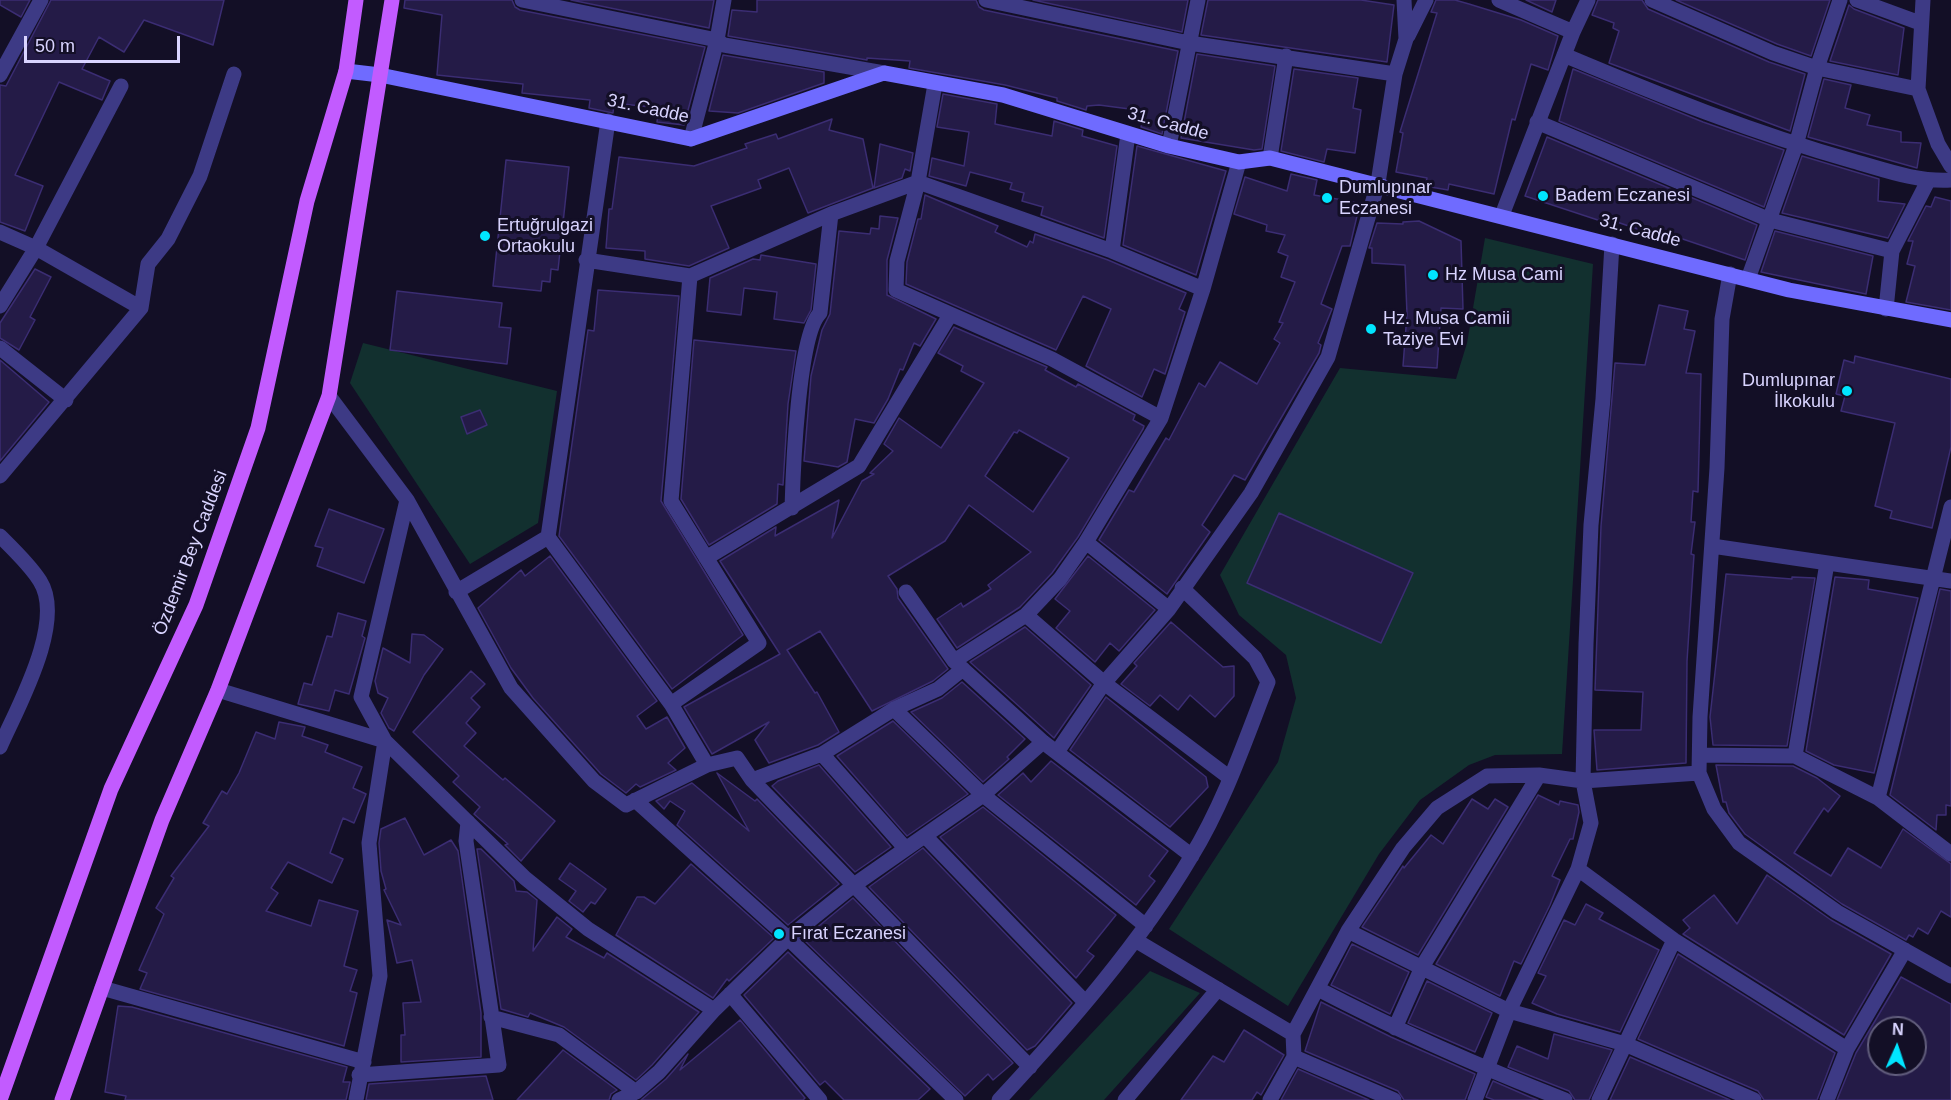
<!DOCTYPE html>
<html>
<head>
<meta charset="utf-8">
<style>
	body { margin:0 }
	#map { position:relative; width:1951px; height:1100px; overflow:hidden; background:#130f26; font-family:Arial,sans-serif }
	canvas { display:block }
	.north { position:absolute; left:1867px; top:1016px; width:60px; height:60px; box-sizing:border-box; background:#130f26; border:2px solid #625e7d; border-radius:50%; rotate:3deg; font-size:16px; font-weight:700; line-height:24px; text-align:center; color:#d9d4ff }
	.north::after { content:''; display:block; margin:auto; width:21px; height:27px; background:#00e5ff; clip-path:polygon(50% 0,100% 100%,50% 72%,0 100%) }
	.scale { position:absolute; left:24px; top:36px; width:156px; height:27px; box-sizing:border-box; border:3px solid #d9d4ff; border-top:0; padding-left:8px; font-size:18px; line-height:21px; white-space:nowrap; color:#d9d4ff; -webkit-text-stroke:4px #130f26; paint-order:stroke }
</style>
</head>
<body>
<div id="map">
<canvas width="1951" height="1100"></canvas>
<div class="north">N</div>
<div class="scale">50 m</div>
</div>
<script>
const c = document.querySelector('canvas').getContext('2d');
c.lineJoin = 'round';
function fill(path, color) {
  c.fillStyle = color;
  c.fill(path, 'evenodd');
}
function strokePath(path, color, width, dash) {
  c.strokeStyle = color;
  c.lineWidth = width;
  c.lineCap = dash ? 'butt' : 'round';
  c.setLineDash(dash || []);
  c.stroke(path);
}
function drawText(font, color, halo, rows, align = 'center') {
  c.font = font + ' Arial,sans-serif';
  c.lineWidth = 6;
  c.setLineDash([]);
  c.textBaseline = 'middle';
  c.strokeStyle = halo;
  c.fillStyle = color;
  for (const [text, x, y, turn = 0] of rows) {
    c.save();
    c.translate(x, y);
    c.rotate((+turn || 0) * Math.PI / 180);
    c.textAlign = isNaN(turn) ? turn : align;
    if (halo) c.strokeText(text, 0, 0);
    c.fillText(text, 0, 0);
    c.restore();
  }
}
const green = new Path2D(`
	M 1485,238 L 1593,264 L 1562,754 L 1495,755 L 1469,765 L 1420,800 L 1379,854 L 1288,1006 L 1169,929 L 1278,762 L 1296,698 L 1286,655 L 1239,615 L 1220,575 L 1340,368 L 1456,379 L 1467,343 Z
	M 363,343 L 557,391 L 538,523 L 470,564 L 350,383 Z
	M 1150,971 L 1200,993 L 1104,1100 L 1029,1100 Z`);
const building = new Path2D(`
	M 0,0 L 30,0 L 21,17 L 0,5 Z
	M 51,0 L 224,0 L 213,45 L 144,20 L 124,52 L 99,37 L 82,69 L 110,81 L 102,100 L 59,82 L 15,175 L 43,186 L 25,231 L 0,222 L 0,85 L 6,86 Z
	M 405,0 L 512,0 L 515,7 L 520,10 L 705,47 L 684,125 L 657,122 L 659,108 L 614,103 L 613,113 L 589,108 L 590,100 L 522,93 L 523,84 L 437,75 L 442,15 L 404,8 Z
	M 571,0 L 714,0 L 709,28 Z
	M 757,0 L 976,0 L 979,7 L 984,10 L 1178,51 L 1162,134 L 1141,127 L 1145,111 L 1099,105 L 1087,106 L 1086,110 L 1057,101 L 1057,98 L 1005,85 L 909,68 L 910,61 L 867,58 L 867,60 L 728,36 L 732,10 L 757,12 Z
	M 1033,0 L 1188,0 L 1182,32 Z
	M 1208,0 L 1361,0 L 1394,5 L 1387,62 L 1201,35 Z
	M 1436,0 L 1455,0 L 1469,4 L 1521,20 L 1558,36 L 1548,70 L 1531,64 L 1515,120 L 1512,119 L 1494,194 L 1449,184 L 1448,190 L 1425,186 L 1427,178 L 1396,172 L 1403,133 L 1400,132 L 1437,13 L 1431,12 Z
	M 1526,0 L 1556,0 L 1552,12 Z
	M 1598,0 L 1642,0 L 1648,9 L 1769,62 L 1805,74 L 1790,131 L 1609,63 L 1619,31 L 1613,28 L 1614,23 L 1592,15 Z
	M 1676,0 L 1830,0 L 1811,56 L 1777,44 Z
	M 1849,5 L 1854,9 L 1904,28 L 1898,75 L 1830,61 Z
	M 1197,54 L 1275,66 L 1262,149 L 1254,150 L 1181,138 Z
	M 723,55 L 824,72 L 824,83 L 738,113 L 709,111 Z
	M 1294,69 L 1358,78 L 1353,108 L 1361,110 L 1355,153 L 1327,149 L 1324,162 L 1281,151 Z
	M 1573,69 L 1703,122 L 1784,150 L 1764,207 L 1559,121 Z
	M 1824,79 L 1851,85 L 1845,108 L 1870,115 L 1867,125 L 1901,132 L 1901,142 L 1921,143 L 1917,168 L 1808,137 Z
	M 943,94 L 997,104 L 995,124 L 1052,136 L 1054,121 L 1083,130 L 1082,136 L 1117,146 L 1104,238 L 1041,215 L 1043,207 L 1022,201 L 1024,193 L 1010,189 L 1012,183 L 970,172 L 966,186 L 929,176 L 932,158 L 964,166 L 969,132 L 937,127 Z
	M 832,119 L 829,130 L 863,139 L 873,188 L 808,213 L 789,168 L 758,180 L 761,188 L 711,206 L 729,248 L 689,266 L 645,259 L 645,251 L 606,248 L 609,209 L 612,209 L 619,157 L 694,166 L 747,148 L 745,144 L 776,134 L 778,139 Z
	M 1547,137 L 1757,225 L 1745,260 L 1647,227 L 1646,232 L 1617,222 L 1616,226 L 1525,196 Z
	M 880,144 L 913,153 L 910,171 L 905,169 L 902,178 L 874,188 Z
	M 1137,146 L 1226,171 L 1196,275 L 1123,245 Z
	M 1802,156 L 1879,179 L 1878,201 L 1905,204 L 1888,238 L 1782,213 Z
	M 506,160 L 569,167 L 558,270 L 551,269 L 550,282 L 542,281 L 541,291 L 493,286 Z
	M 1291,174 L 1317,180 L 1314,195 L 1360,203 L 1350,246 L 1342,246 L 1321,304 L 1332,309 L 1318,343 L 1321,345 L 1319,353 L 1245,480 L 1234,475 L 1202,525 L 1210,532 L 1167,594 L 1099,540 L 1129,490 L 1134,492 L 1166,438 L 1169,440 L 1199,383 L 1205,387 L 1220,362 L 1257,384 L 1280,343 L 1274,339 L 1283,323 L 1279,322 L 1295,282 L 1281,277 L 1288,256 L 1278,252 L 1285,235 L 1266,231 L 1267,225 L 1234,214 L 1245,177 L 1287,191 Z
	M 925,195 L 998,226 L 995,232 L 1027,247 L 1030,241 L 1033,243 L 1035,234 L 1108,260 L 1186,293 L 1179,309 L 1185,312 L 1165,374 L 1154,369 L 1142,397 L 1086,366 L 1111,309 L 1083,296 L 1056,350 L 906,284 L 907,262 L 918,219 L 921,219 Z
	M 1935,197 L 1951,201 L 1951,310 L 1906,302 L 1915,266 L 1907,264 L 1913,241 L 1908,241 L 1926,206 L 1931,207 Z
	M 880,216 L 898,218 L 887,260 L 887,295 L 936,319 L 920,346 L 914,343 L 903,370 L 900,369 L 888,399 L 874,423 L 855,419 L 847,462 L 838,467 L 804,461 L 811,376 L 822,330 L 830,314 L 839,231 L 870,234 L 871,228 L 879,229 Z
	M 1419,221 L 1461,241 L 1463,309 L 1441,308 L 1437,368 L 1403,366 L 1407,314 L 1405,265 L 1372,263 L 1372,248 L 1369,248 L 1377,223 L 1403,224 L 1403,222 Z
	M 1775,231 L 1873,256 L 1866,294 L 1761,272 Z
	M 761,255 L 816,264 L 811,310 L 804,323 L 774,319 L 777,292 L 744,288 L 741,315 L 707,311 L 710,278 L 753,259 L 760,260 Z
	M 35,269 L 51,277 L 30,317 L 35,320 L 19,350 L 0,338 L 0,323 Z
	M 598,290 L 679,296 L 661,501 L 743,635 L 672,689 L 559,536 L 588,330 L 594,331 Z
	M 397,291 L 502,303 L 499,327 L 511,328 L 507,364 L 390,350 Z
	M 1659,305 L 1688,311 L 1684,329 L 1695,331 L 1686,373 L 1701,374 L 1698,492 L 1693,491 L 1691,522 L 1695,522 L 1691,554 L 1694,555 L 1687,661 L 1686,763 L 1597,770 L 1594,730 L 1641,730 L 1643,692 L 1595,690 L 1601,526 L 1615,363 L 1645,365 Z
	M 954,327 L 1047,367 L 1045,370 L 1076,387 L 1078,384 L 1135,415 L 1133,420 L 1144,426 L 1143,429 L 1078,537 L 1052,573 L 1020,607 L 957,648 L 937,619 L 961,603 L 963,607 L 991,589 L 988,585 L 1031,552 L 969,505 L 945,541 L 888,576 L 897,589 L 898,598 L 948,669 L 933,681 L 872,711 L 820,631 L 787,650 L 815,693 L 817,692 L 839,732 L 818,745 L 769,763 L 755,740 L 769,722 L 712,754 L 684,707 L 780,654 L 720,561 L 776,527 L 775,536 L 839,500 L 832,538 L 862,481 L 874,474 L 870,473 L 893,451 L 884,444 L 899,418 L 941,448 L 984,383 L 961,371 L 963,366 L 938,353 ZM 1019,430 L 1069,458 L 1033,512 L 985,476 L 1014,432 L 1017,433 Z
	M 694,340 L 796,351 L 788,404 L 783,485 L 778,484 L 777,504 L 709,545 L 681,499 Z
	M 1855,356 L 1951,379 L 1951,447 L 1932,528 L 1890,518 L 1892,511 L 1875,506 L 1895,423 L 1841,411 L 1845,396 L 1836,394 L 1844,360 L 1854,363 Z
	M 0,360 L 49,402 L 0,461 Z
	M 480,410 L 487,425 L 467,434 L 461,417 Z
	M 329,509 L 384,529 L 364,583 L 317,566 L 323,548 L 315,546 Z
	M 1279,513 L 1413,573 L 1381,643 L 1247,583 Z
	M 550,556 L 657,701 L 637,716 L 646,729 L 667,717 L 685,748 L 668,763 L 676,770 L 640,787 L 636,784 L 626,793 L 601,774 L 533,698 L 511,668 L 478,608 L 521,570 L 525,576 Z
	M 1088,556 L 1155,610 L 1119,651 L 1110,643 L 1095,662 L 1056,628 L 1070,611 L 1055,599 Z
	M 1726,574 L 1792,579 L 1792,577 L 1815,578 L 1787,746 L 1713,745 L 1710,717 Z
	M 1835,577 L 1869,580 L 1868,589 L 1918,598 L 1874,773 L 1834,765 L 1806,751 Z
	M 1940,589 L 1951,591 L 1951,806 L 1946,805 L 1946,815 L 1937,815 L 1936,830 L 1890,795 Z
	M 338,613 L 366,621 L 362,636 L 365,638 L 349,694 L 335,690 L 329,711 L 298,704 L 304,683 L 312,685 L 327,636 L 332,637 Z
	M 1171,622 L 1223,667 L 1234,666 L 1234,696 L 1215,717 L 1190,695 L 1178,710 L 1160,695 L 1150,706 L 1121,684 L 1137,666 L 1134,663 Z
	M 1025,627 L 1091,685 L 1054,738 L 970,662 Z
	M 412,634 L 424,635 L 443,649 L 424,675 L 394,731 L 389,728 L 381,713 L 388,698 L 378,693 L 375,681 L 383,648 L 410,663 Z
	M 471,671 L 485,684 L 471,698 L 480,707 L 466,723 L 476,733 L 464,746 L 503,780 L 505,778 L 555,821 L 521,861 L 505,845 L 508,844 L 474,814 L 480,807 L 453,782 L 459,776 L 413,732 Z
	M 962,682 L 1025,739 L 1007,757 L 1009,759 L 983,782 L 911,712 L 942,698 Z
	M 1106,697 L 1206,777 L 1208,787 L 1170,827 L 1070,750 Z
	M 893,721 L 968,794 L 907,836 L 837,756 Z
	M 279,722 L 305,727 L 302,736 L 328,745 L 325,752 L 362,767 L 353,788 L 366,794 L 354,823 L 343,818 L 330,853 L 343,859 L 332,883 L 288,862 L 271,888 L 278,893 L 266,911 L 311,926 L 319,900 L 358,911 L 344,966 L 357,970 L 350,991 L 357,993 L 344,1046 L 140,989 L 147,973 L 139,970 L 164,914 L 156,908 L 174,878 L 171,876 L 209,826 L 203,823 L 222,791 L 227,794 L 239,773 L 256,732 L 275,739 Z
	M 1051,761 L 1168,851 L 1149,876 L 1155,881 L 1136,905 L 998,795 L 1023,773 L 1031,782 Z
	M 819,765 L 891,847 L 855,872 L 772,786 L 778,781 Z
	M 1716,765 L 1793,766 L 1817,778 L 1840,796 L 1828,812 L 1824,808 L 1794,853 L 1831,876 L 1848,848 L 1881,868 L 1903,829 L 1951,864 L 1951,917 L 1941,911 L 1928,934 L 1918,928 L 1913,937 L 1909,935 L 1906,940 L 1842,904 L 1745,834 L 1729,813 L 1726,802 L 1723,802 Z
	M 717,773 L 755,801 L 757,799 L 839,884 L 788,925 L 677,825 L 685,811 L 670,801 L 664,809 L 656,801 L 692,783 L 749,831 Z
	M 1538,795 L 1559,805 L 1560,801 L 1578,805 L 1579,812 L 1573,839 L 1570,839 L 1552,876 L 1560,880 L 1550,905 L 1521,964 L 1514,961 L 1500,996 L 1436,964 Z
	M 1472,799 L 1488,809 L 1495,799 L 1508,807 L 1418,955 L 1362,927 L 1403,866 L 1404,868 L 1431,835 L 1443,844 Z
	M 983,807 L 1116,915 L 1087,951 L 1094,956 L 1076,978 L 940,837 Z
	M 405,818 L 424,855 L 451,840 L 458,851 L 481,1013 L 481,1057 L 401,1062 L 401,1035 L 405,1035 L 403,1003 L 421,1002 L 412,960 L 397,963 L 387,920 L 401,925 L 384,890 L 386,889 L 381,871 L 379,843 L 381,829 Z
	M 923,848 L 1072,1003 L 1035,1046 L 1027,1050 L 869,887 Z
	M 477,849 L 481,849 L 514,881 L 516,891 L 527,892 L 537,900 L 533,951 L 557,917 L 572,929 L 566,937 L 604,958 L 607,953 L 699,1012 L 652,1065 L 636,1080 L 564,1027 L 530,1013 L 528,1017 L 501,1009 Z
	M 570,863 L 606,889 L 595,904 L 591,902 L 583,912 L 569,901 L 576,891 L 559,879 Z
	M 691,864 L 774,938 L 729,981 L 727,979 L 713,998 L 616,935 L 637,897 L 644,897 L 655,904 Z
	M 1767,875 L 1831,920 L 1891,954 L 1844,1035 L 1683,934 L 1690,928 L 1683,920 L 1714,895 L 1737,924 Z
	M 853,898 L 1013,1063 L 993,1080 L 988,1074 L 965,1096 L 803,939 Z
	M 1586,904 L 1603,913 L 1599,919 L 1659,950 L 1620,1032 L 1557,1014 L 1532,1003 L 1546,976 L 1538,973 L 1564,920 L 1575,925 Z
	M 1352,944 L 1409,972 L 1390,1014 L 1331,985 Z
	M 788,952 L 930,1089 L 918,1100 L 844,1100 L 825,1081 L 820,1085 L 744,995 Z
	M 1678,954 L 1835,1053 L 1817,1100 L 1764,1100 L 1758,1091 L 1638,1039 Z
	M 1901,977 L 1951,1004 L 1951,1100 L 1837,1100 L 1856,1053 ZM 1879,1028 L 1915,1028 L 1915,1064 L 1879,1064 Z
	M 1427,981 L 1492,1013 L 1475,1052 L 1408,1023 Z
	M 1321,1002 L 1391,1037 L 1475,1074 L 1465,1100 L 1404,1100 L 1398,1091 L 1305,1051 Z
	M 118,1006 L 132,1007 L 347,1067 L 343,1082 L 350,1082 L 346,1100 L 125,1100 L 126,1096 L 105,1092 Z
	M 740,1020 L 805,1098 L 803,1100 L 641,1100 L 666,1079 L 688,1054 L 680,1070 Z
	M 1244,1030 L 1284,1055 L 1261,1095 L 1257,1092 L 1252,1100 L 1181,1100 L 1213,1056 L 1224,1062 Z
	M 1554,1034 L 1612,1050 L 1589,1100 L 1575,1100 L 1569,1091 L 1508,1067 L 1517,1046 L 1548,1059 Z
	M 563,1050 L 617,1090 L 611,1094 L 609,1100 L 517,1100 Z
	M 1630,1057 L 1730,1100 L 1610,1100 Z
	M 1298,1069 L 1369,1100 L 1281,1100 Z
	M 486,1076 L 493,1100 L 366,1100 L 369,1084 Z
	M 1493,1081 L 1530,1097 L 1538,1100 L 1494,1100 L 1486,1097 Z`);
const street = new Path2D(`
	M 522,0 L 717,40 L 724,45 L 884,73
	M 986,0 L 1189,43 L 1395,74
	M 1499,0 L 1573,32
	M 1652,0 L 1773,53 L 1817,68 L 1918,89
	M 1857,0 L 1920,23
	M 1923,0 L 1918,89 L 1938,144 L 1951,166
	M 1408,36 L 1426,0
	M 1564,55 C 1659,95 1753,133 1853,161 C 1885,170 1917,182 1951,180
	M 0,75 L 41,0
	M 608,121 L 548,537 L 671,704 L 707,765
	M 1537,122 L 1770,220 L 1892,251
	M 691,139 L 717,40 L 724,0
	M 1169,146 L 1198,0
	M 1270,158 L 1286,56
	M 1502,215 L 1573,32 L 1588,0
	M 0,232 L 36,248 L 141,308
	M 1112,251 L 1128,134
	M 586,260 L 690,276 L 831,214 L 918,182 L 935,84
	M 1730,274 L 1722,319 L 1717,468 L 1700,717 L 1699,773 L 1714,809 L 1739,843 L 1837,912 L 1951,976
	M 1748,279 L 1796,145 L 1817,68 L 1840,0
	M 0,306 L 36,248 L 121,86
	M 1886,309 L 1892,251 L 1928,181
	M 0,348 L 66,400
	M 329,396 L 407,500 L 361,697 L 385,741 L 369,843 L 380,976 L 356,1100
	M 1161,418 L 1052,359 L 896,290 L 897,261 L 918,182 L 1112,251 L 1203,289
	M 0,476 L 141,308 L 148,264 L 168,239 L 200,176 L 234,74
	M 407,500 L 511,688 L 594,781 L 626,805 L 707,765 L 737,758 L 752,780 L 822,754 L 894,709 L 938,689 L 963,669
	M 792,508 C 793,472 798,335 820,313 L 831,214
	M 0,536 C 14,550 30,565 40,581 C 66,622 17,708 0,747
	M 1086,542 L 1161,418 L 1203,289 L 1239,162
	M 1712,546 L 1951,581
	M 706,558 L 859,466 L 950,315
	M 456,592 L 548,537
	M 906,592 L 954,661 L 1043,742 L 1192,856
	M 1026,615 L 1104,683 L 1230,778
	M 954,661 L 1026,615 L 1060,579 L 1086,542 L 1169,609
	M 218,690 L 385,741 L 525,878 L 588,929 L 714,1010
	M 671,704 L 759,643 L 671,501 L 690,276
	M 894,709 L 983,795 L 1146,926
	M 1057,752 L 1104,683 L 1169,609 L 1251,493 L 1328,357 L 1378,183 L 1395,74 L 1406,39 L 1404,0
	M 822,754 L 906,849
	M 1700,755 L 1795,756 L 1878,798 L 1951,854
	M 1795,756 L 1827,563
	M 752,780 L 1030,1067
	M 1878,798 L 1951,507
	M 635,800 L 788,938 L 956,1100
	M 925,836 L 1084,1001
	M 1578,869 L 1674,940 L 1847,1049 L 1905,950
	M 1348,931 L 1509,1011 L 1625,1044 L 1754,1100
	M 1135,940 L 1293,1034 L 1348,931 L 1403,848 L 1437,808 L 1487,776 L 1539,775 L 1583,781 L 1699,773
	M 102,988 L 364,1062
	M 1318,989 C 1399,1031 1480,1067 1565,1100
	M 730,994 L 820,1100
	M 491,1017 L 559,1035 L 636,1092
	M 1395,1028 L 1422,967 L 1539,775
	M 1294,1057 L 1394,1100
	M 359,1075 L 499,1065 L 466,841 L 468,822
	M 619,1100 L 636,1092 L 659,1072 L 714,1010 L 788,938 L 854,885 L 983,795 L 1043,742
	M 999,1100 C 1066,1028 1141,942 1191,857 C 1224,803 1245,741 1268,682 L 1255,658 L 1182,588
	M 1125,1100 L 1218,989
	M 1270,1100 L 1294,1057 L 1293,1034
	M 1475,1100 L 1509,1011 L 1578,869 L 1591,823 L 1583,781 L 1586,644 L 1591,525 L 1603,399 L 1612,244
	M 1599,1100 L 1674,940
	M 1827,1100 L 1847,1049`);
const secondary = new Path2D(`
	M 346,71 L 380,75 L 691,139 L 884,73 L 1003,95 L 1169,146 L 1239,162 L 1270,158 L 1789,290 L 1951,320`);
const primary = new Path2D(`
	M 0,1100 L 111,789 L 196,605 L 258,428 L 307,201 L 346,71 L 356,0
	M 62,1100 L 162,820 L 218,690 L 329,396 L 392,0`);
const markers = [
	[1543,196,6,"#00e5ff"],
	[1327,198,6,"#00e5ff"],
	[485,236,6,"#00e5ff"],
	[1433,275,6,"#00e5ff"],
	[1371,329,6,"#00e5ff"],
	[1847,391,6,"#00e5ff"],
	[779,934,6,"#00e5ff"]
];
const streetNames = [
	["31. Cadde",648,109,12],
	["31. Cadde",1168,124,15],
	["31. Cadde",1640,231,15],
	["Özdemir Bey Caddesi",191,553,-69]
];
const poiNames = [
	["Dumlupınar",1339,188],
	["Eczanesi",1339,209],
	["Badem Eczanesi",1555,196],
	["Ertuğrulgazi",497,226],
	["Ortaokulu",497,247],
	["Hz Musa Cami",1445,275],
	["Hz. Musa Camii",1383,319],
	["Taziye Evi",1383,340],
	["Dumlupınar",1835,381,"right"],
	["İlkokulu",1835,402,"right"],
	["Fırat Eczanesi",791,934]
];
fill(green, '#12302f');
fill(building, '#241b47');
strokePath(building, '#3b2d73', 1.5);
strokePath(street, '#3d3a85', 15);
strokePath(secondary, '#6f6bff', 15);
strokePath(primary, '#c25bff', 15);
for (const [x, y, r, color] of markers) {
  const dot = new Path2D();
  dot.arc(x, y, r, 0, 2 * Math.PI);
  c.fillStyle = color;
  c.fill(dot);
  strokePath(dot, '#130f26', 2);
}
drawText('18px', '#d9d4ff', '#130f26', streetNames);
drawText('18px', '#d9d4ff', '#130f26', poiNames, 'left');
</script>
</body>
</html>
